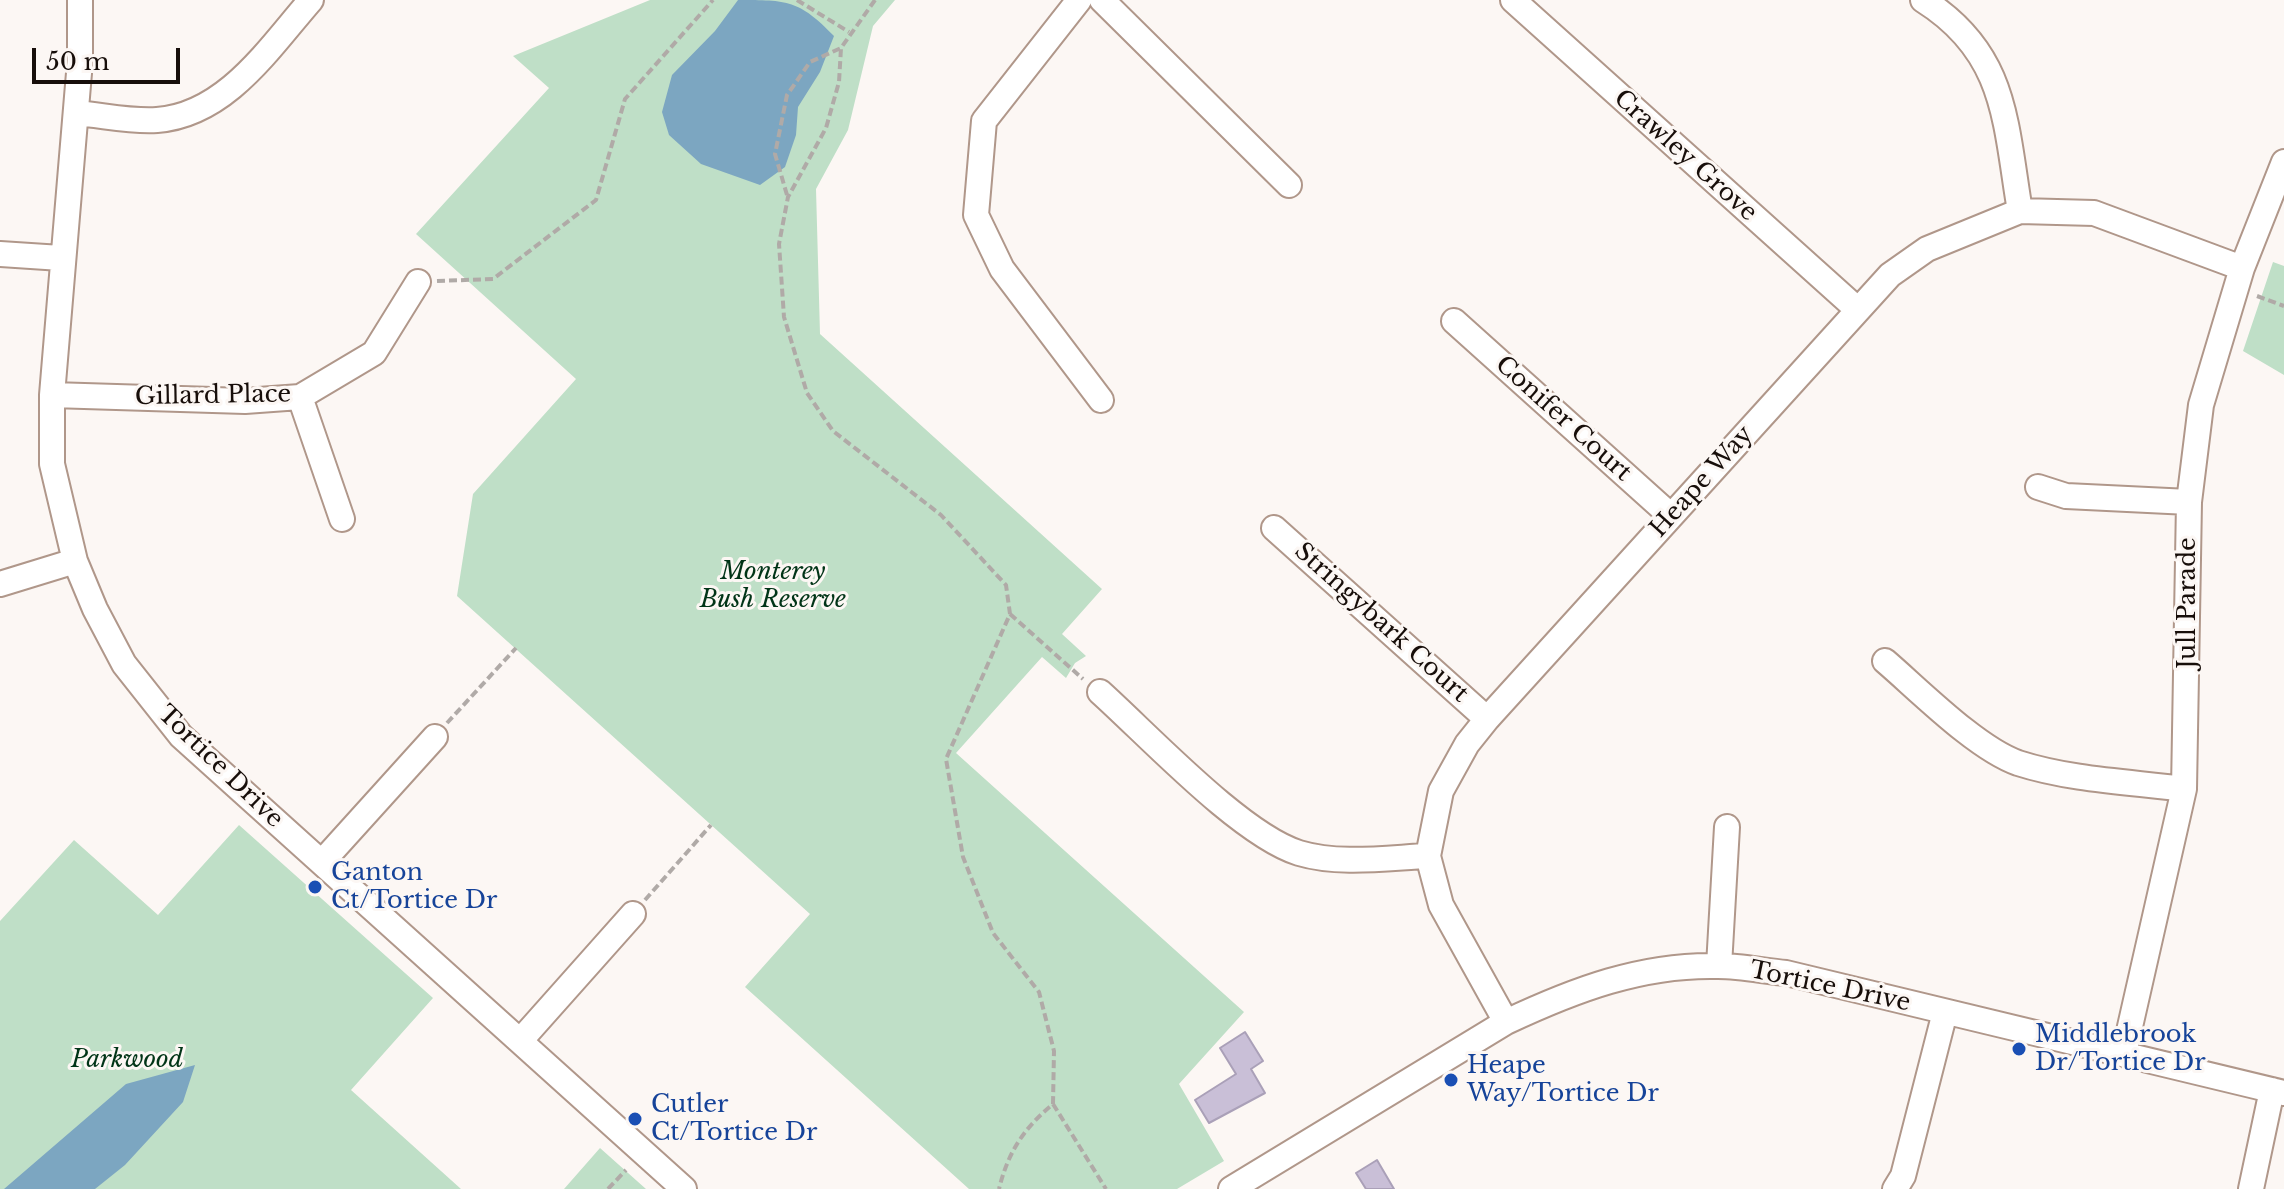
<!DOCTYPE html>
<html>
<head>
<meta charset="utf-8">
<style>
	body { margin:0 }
	#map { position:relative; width:2284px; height:1189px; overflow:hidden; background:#fcf7f4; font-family:"Libre Baskerville",serif }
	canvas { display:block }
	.scale { position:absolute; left:32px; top:48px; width:148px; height:36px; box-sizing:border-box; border:4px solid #170e0a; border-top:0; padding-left:10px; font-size:24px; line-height:28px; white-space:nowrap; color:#170e0a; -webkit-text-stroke:6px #fcf7f4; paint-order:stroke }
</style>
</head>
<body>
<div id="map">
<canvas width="2284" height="1189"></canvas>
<div class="scale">50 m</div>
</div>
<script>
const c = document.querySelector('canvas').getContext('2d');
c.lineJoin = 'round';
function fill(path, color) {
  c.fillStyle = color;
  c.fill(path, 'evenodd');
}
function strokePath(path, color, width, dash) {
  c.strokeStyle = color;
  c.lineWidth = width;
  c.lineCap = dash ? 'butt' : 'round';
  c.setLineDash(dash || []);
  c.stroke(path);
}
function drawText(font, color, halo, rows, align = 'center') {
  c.font = font + ' "Libre Baskerville",serif';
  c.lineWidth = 6;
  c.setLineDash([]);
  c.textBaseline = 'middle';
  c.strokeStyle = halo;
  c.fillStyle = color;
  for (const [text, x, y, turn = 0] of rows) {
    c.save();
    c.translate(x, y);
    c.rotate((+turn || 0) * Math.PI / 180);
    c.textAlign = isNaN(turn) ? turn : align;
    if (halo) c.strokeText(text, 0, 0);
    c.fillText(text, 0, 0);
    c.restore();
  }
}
const green = new Path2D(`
	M 650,0 L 895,0 L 873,26 L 848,130 L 816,189 L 820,334 L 1102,589 L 1062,634 L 1086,656 L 1075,663 L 1066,678 L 1042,657 L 956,753 L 1244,1012 L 1179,1084 L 1224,1161 L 1177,1189 L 969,1189 L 745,987 L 810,914 L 457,596 L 473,494 L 576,379 L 416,234 L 549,88 L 513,56 Z
	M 2273,262 L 2284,266 L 2284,375 L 2243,351 Z
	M 239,825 L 433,998 L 351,1090 L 461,1189 L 0,1189 L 0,921 L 74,840 L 158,915 Z
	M 600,1148 L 646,1189 L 564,1189 Z`);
const water = new Path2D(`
	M 738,0 C 788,0 799,0 834,36 L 820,72 L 798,107 L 796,135 L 785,167 L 760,185 L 701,164 L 669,135 L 662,112 L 672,75 L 715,31 Z
	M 195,1065 L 183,1102 L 125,1165 L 95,1189 L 4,1189 L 126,1084 Z`);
const building = new Path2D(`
	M 1245,1032 L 1263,1061 L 1251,1069 L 1265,1093 L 1209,1123 L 1195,1100 L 1236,1074 L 1220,1048 Z
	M 1377,1160 L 1394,1189 L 1366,1189 L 1356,1173 Z`);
const path = new Path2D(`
	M 797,0 L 849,32
	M 875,0 L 841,48 L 839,82 L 826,128 L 788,197 L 779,244 L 784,317 L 807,393 L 833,431 L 941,515 L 1006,585 L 1010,614 L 946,759 L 963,857 L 993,933 L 1039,992 L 1054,1051 L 1053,1104 C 1024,1128 1008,1152 999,1189
	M 787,195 L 775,154 L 787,95 L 810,62 L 841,48
	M 437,281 L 493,279 L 596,200 L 625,99 L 713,0
	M 2257,296 L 2284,306
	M 1010,614 L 1083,679
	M 447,723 L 516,648
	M 645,900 L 711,825
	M 1053,1104 L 1106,1189
	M 608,1189 L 626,1170`);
const minor = new Path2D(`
	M 80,0 L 80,61 L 52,395 L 52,464 L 75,561 L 95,609 L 124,664 L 181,736 L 684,1189
	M 1079,0 L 984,121 L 976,215 L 1002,269 L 1101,400
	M 1102,0 L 1289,185
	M 1513,0 L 1858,310
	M 1923,0 C 2007,53 2005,122 2020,211
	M 76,113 C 102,115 131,122 157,120 C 226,115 269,48 311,0
	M 0,254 L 61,258
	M 1454,321 L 1671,516
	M 52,395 L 245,401 L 300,397 L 374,353 L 418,282
	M 300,397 L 342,519
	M 2038,487 L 2066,496 L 2189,502
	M 1274,528 L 1487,719
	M 0,584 L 75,561
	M 1885,661 C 1920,691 1976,748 2018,763 C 2071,780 2130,782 2184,789
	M 1100,692 C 1149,736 1241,835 1299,853 C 1339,865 1386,858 1428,856
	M 322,862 L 435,737
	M 1719,966 L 1727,827
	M 1506,1022 L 1441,905 L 1428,856 L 1441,791 L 1467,744 L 1487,719 L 1890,275 L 1927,249 L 2020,211 L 2094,213 L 2242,268
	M 520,1041 L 633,914
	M 2124,1053 L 2184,789 L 2189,502 L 2201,405 L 2242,268 L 2284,162
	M 1231,1189 L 1506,1022 C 1574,990 1642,964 1718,966 C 1741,966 1764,971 1786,973 L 2284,1093
	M 1895,1189 L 1903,1176 L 1945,1012
	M 2251,1189 L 2272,1090`);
const markers = [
	[315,887,8,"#1a4fb4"],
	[2019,1049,8,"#1a4fb4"],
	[1451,1080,8,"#1a4fb4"],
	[635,1119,8,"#1a4fb4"]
];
const streetNames = [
	["Crawley Grove",1685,156,42],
	["Gillard Place",213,396,-1],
	["Conifer Court",1563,419,42],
	["Heape Way",1702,482,-48],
	["Jull Parade",2188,603,-90],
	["Stringybark Court",1381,623,42],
	["Tortice Drive",220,767,44],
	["Tortice Drive",1830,987,12]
];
const parkNames = [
	["Monterey",773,572],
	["Bush Reserve",773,600],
	["Parkwood",127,1060]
];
const transitNames = [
	["Ganton",331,873],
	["Ct/Tortice Dr",331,901],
	["Middlebrook",2035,1035],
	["Dr/Tortice Dr",2035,1063],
	["Heape",1467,1066],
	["Way/Tortice Dr",1467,1094],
	["Cutler",651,1105],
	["Ct/Tortice Dr",651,1133]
];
fill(green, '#bfdfc7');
fill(water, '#7ca6c1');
fill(building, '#c9bfd7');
strokePath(building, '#aaa0b8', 2);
strokePath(minor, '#b0978a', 28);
strokePath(path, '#b0aaa7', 4, [8, 4]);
strokePath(minor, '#fff', 24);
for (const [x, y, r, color] of markers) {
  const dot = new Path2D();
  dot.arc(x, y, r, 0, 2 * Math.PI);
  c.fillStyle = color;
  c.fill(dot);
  strokePath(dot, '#fcf7f4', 3);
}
drawText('24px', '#170e0a', '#fcf7f4', streetNames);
drawText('italic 24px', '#013417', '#fcf7f4', parkNames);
drawText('24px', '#164399', '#fcf7f4', transitNames, 'left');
</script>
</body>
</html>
